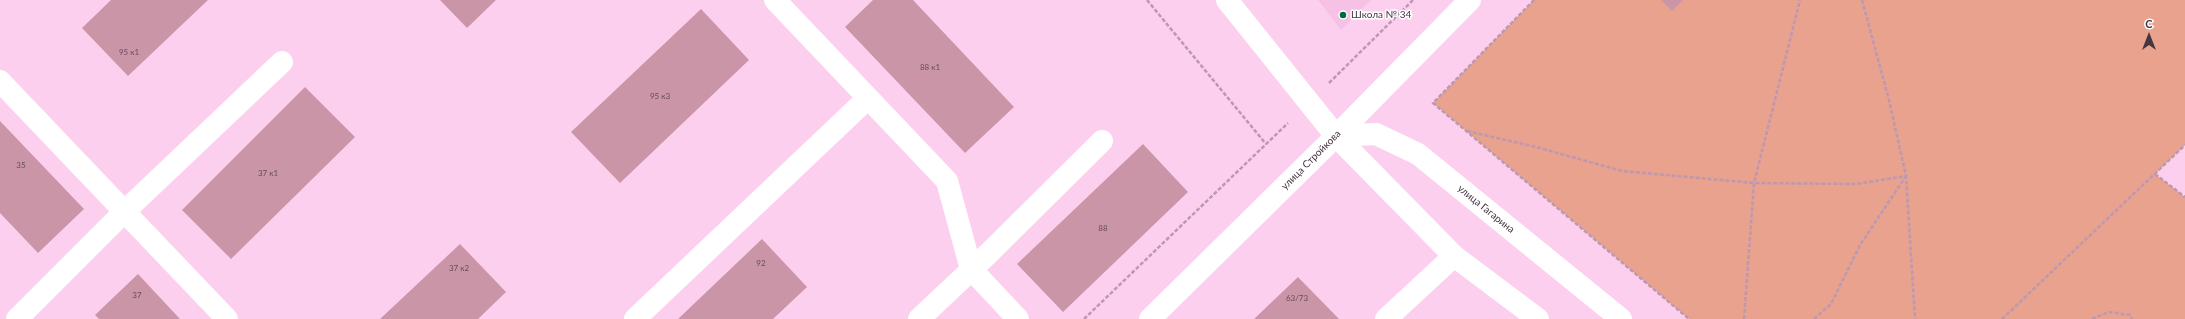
<!DOCTYPE html>
<html>
<head>
<meta charset="utf-8">
<style>
	body { margin:0 }
	#map { position:relative; width:2185px; height:319px; overflow:hidden; background:#fdcfee; font-family:Lato,sans-serif }
	canvas { display:block }
	.north { position:absolute; left:2129px; top:16px; width:40px; height:40px; -webkit-text-stroke:3px #fff; paint-order:stroke; rotate:0deg; font-size:11px; font-weight:700; line-height:16px; text-align:center; color:#463441 }
	.north::after { content:''; display:block; margin:auto; width:14px; height:18px; background:#463441; clip-path:polygon(50% 0,100% 100%,50% 72%,0 100%) }
</style>
</head>
<body>
<div id="map">
<canvas width="2185" height="319"></canvas>
<div class="north">С</div>
</div>
<script>
const c = document.querySelector('canvas').getContext('2d');
c.lineJoin = 'round';
function fill(path, color) {
  c.fillStyle = color;
  c.fill(path, 'evenodd');
}
function strokePath(path, color, width, dash) {
  c.strokeStyle = color;
  c.lineWidth = width;
  c.lineCap = dash ? 'butt' : 'round';
  c.setLineDash(dash || []);
  c.stroke(path);
}
function drawText(font, color, halo, rows, align = 'center') {
  c.font = font + ' Lato,sans-serif';
  c.lineWidth = 3;
  c.setLineDash([]);
  c.textBaseline = 'middle';
  c.strokeStyle = halo;
  c.fillStyle = color;
  for (const [text, x, y, turn = 0] of rows) {
    c.save();
    c.translate(x, y);
    c.rotate((+turn || 0) * Math.PI / 180);
    c.textAlign = isNaN(turn) ? turn : align;
    if (halo) c.strokeText(text, 0, 0);
    c.fillText(text, 0, 0);
    c.restore();
  }
}
const built = new Path2D(`
	M 1318,0 L 1371,0 L 1341,30 Z`);
const green = new Path2D(`
	M 1534,0 L 2185,0 L 2185,145 L 2155,174 L 2185,197 L 2185,319 L 1689,319 L 1433,103 Z`);
const building = new Path2D(`
	M 111,0 L 208,0 L 128,76 L 82,28 Z
	M 440,0 L 496,0 L 467,28 Z
	M 873,0 L 913,0 L 1014,107 L 965,153 L 845,27 Z
	M 1661,0 L 1683,0 L 1672,11 Z
	M 701,9 L 749,60 L 620,183 L 571,132 Z
	M 305,87 L 355,137 L 231,259 L 182,210 Z
	M 0,121 L 84,209 L 38,253 L 0,213 Z
	M 1143,144 L 1188,192 L 1063,312 L 1017,264 Z
	M 762,239 L 807,287 L 773,319 L 678,319 Z
	M 460,244 L 506,292 L 478,319 L 380,319 Z
	M 138,274 L 180,319 L 99,319 L 95,315 Z
	M 1298,277 L 1339,319 L 1254,319 Z`);
const path = new Path2D(`
	M 1147,0 L 1266,144
	M 1534,0 L 1433,103 L 1689,319
	M 1862,0 L 1889,100 L 1906,176 L 1915,319
	M 1329,83 L 1413,0
	M 1467,131 L 1536,147 L 1622,171 L 1754,183 L 1856,184 L 1906,176
	M 2155,174 L 2185,197
	M 1084,319 L 1288,123
	M 1744,319 L 1754,183 L 1800,0
	M 1814,319 L 1831,304 L 1860,245 L 1906,176
	M 2002,319 L 2185,145
	M 2092,319 L 2109,312 L 2130,315 L 2132,319`);
const minor = new Path2D(`
	M 775,0 L 947,181 L 971,269 L 1018,319
	M 1227,0 L 1336,136 L 1454,256 L 1538,319
	M 0,81 L 227,319
	M 1336,136 L 1376,134 L 1418,154 L 1621,319
	M 17,319 L 124,212 L 282,62
	M 635,319 L 868,98
	M 919,319 L 988,254 L 1102,141
	M 1150,319 L 1336,136 L 1470,0
	M 1386,319 L 1454,256`);
const markers = [
	[1343,15,4,"#016a41"]
];
const numberNames = [
	["95 к1",129,52],
	["88 к1",930,67],
	["95 к3",660,96],
	["35",21,165],
	["37 к1",268,173],
	["88",1103,228],
	["92",761,263],
	["37 к2",459,268],
	["37",137,295],
	["63/73",1297,298]
];
const poiNames = [
	["Школа № 34",1351,15]
];
const streetNames = [
	["улица Стройкова",1311,160,-45],
	["улица Гагарина",1486,209,39]
];
fill(built, '#f6c1e5');
fill(green, '#e8a28d');
fill(building, '#ca96a7');
strokePath(path, '#bc98b1', 2.5, [4, 2]);
strokePath(minor, '#fff', 22);
for (const [x, y, r, color] of markers) {
  const dot = new Path2D();
  dot.arc(x, y, r, 0, 2 * Math.PI);
  c.fillStyle = color;
  c.fill(dot);
  strokePath(dot, '#fff', 1.5);
}
drawText('8px', '#674c5a', null, numberNames);
drawText('10px', '#463441', '#fff', poiNames, 'left');
drawText('10px', '#463441', '#fff', streetNames);
</script>
</body>
</html>
